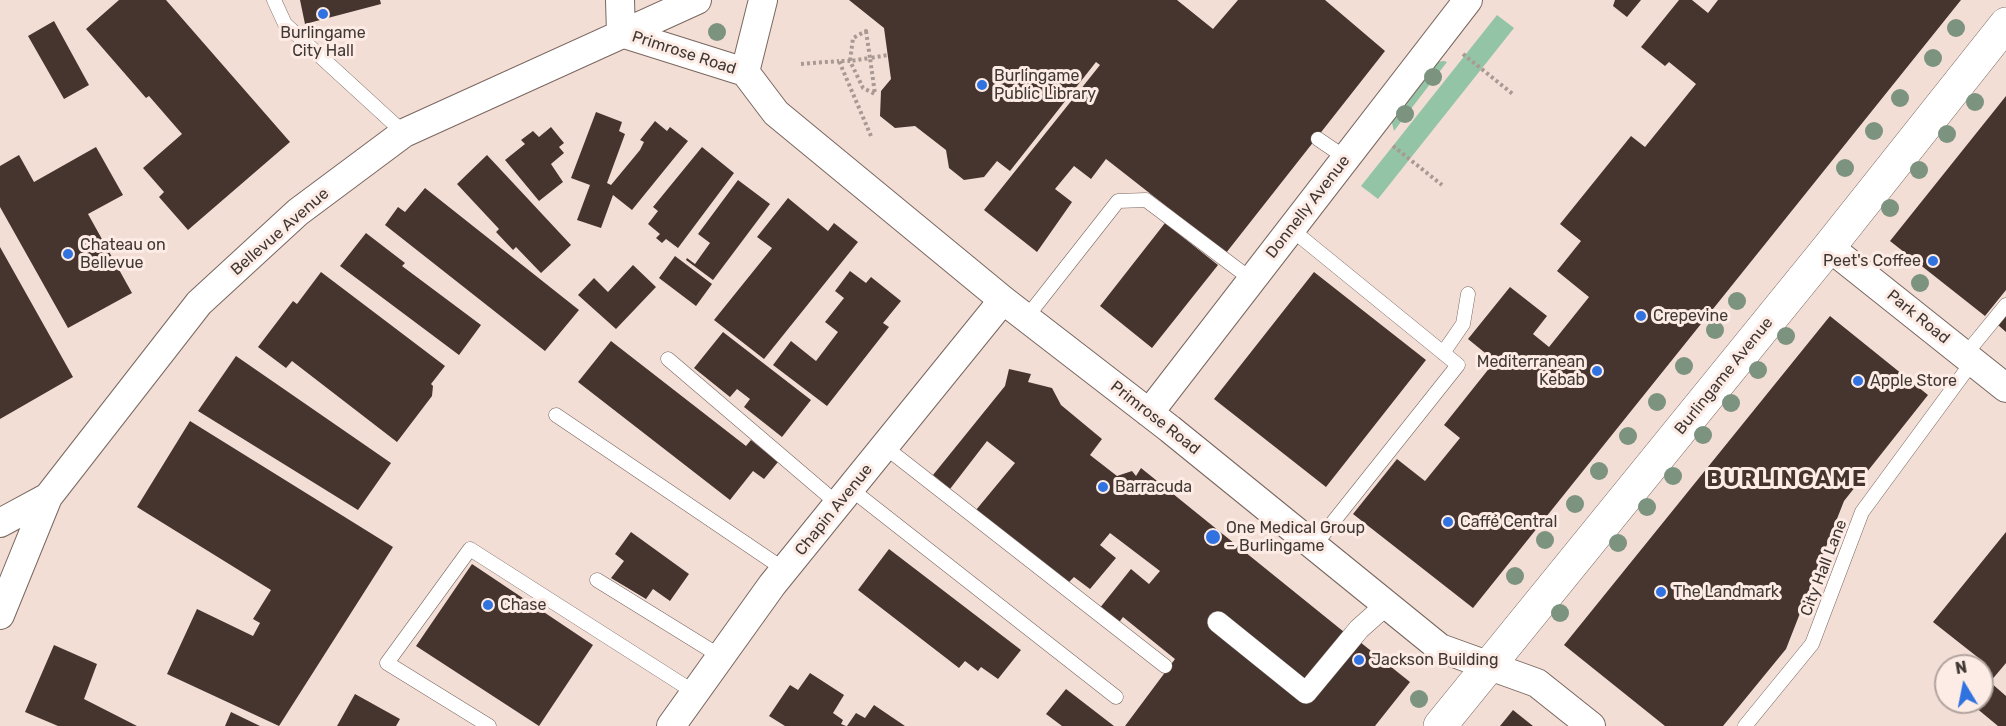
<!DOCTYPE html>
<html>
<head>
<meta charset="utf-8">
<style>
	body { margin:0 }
	#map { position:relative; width:2006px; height:726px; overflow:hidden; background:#f3ded6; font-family:Rubik,sans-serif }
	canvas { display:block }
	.north { position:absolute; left:1934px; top:654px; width:60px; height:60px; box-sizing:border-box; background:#fdece5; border:2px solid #b1a49e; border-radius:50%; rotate:350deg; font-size:16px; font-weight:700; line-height:24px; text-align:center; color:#403834 }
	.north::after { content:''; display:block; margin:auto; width:21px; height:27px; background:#3073e0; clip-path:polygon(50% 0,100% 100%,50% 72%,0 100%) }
</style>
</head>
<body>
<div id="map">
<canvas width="2006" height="726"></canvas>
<div class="north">N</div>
</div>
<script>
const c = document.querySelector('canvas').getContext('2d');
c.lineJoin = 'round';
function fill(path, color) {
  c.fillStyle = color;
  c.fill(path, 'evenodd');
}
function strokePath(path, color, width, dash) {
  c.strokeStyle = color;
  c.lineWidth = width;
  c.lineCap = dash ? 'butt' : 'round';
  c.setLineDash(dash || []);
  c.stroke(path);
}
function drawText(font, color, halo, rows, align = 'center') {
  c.font = font + ' Rubik,sans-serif';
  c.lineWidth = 6;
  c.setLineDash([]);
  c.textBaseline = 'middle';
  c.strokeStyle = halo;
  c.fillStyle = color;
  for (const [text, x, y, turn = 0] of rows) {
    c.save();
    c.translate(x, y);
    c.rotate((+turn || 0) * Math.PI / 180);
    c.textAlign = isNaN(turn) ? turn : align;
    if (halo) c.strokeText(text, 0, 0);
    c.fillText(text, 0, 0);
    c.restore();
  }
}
const green = new Path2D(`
	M 1497,15 L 1514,28 L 1378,199 L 1361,186 Z
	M 1444,61 L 1447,62 L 1394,131 L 1391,119 L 1436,62 Z`);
const building = new Path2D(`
	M 119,0 L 166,0 L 290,142 L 188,230 L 159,197 L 164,192 L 143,168 L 182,134 L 149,96 L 146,98 L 86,29 Z
	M 300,0 L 380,0 L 381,4 L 305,24 Z
	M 849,0 L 1177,0 L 1213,29 L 1238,0 L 1325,0 L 1385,51 L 1226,253 L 1106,159 L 1091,179 L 1074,166 L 1055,189 L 1072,202 L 1037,252 L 984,210 L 1100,65 L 1096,62 L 1010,171 L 997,161 L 984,177 L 964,180 L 949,168 L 946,150 L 915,126 L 895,128 L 880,116 L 881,91 L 891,79 L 884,28 Z
	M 1615,0 L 1641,0 L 1627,17 L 1613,6 Z
	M 1679,0 L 1692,0 L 1708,13 L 1718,0 L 1961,0 L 1473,608 L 1353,514 L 1397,459 L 1425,481 L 1460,438 L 1444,425 L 1495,361 L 1468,339 L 1510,287 L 1547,316 L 1533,334 L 1549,347 L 1589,297 L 1557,271 L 1581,241 L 1560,224 L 1631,136 L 1645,147 L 1696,84 L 1669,62 L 1665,66 L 1641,47 Z
	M 54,21 L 89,85 L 64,99 L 28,36 Z
	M 2006,96 L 2006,290 L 1985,316 L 1890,241 Z
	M 596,112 L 622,122 L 619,131 L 625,134 L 607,183 L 611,185 L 640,150 L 644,142 L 640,140 L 655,121 L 667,131 L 670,127 L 688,141 L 632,210 L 613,195 L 601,228 L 577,220 L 590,185 L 571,178 Z
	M 551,127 L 564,143 L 559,147 L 564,153 L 551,164 L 563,182 L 539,201 L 505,160 L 525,144 L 521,140 L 533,131 L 539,137 Z
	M 96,147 L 123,195 L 88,214 L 132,293 L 68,328 L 0,207 L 0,166 L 19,155 L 34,182 Z
	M 702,147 L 734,173 L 678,248 L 666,239 L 662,243 L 656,238 L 660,234 L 648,224 L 658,211 L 653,207 Z
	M 487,155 L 571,245 L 541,273 L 516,247 L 513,250 L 496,232 L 499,229 L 457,184 Z
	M 738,180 L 770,204 L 713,280 L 686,260 L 687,258 L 695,264 L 710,243 L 698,234 Z
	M 425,188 L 579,310 L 545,351 L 385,225 L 398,207 L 405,212 Z
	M 788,198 L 828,231 L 834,223 L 858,242 L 764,359 L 714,320 L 772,248 L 757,237 Z
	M 1165,223 L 1218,265 L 1152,348 L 1100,306 Z
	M 366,233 L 405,263 L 402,266 L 481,325 L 459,355 L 340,266 Z
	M 0,247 L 73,377 L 0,419 Z
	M 675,256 L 712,284 L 696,306 L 659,278 Z
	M 633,265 L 656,287 L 616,329 L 578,295 L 594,278 L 608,292 Z
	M 850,271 L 866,283 L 871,277 L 901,301 L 883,323 L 889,327 L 827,406 L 773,365 L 791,341 L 816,361 L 838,332 L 825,322 L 844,298 L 835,291 Z
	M 321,272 L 445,366 L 431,384 L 433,386 L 432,396 L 397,442 L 292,361 L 286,368 L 258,347 L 293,301 L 297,304 Z
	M 1314,272 L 1426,360 L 1326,487 L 1214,399 Z
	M 1830,316 L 1928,395 L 1844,501 L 1786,649 L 1723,726 L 1665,726 L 1564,645 Z
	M 2006,316 L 2006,332 L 1998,325 Z
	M 723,332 L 811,400 L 782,437 L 744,407 L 750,399 L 737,389 L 730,397 L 694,368 Z
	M 611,341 L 746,446 L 751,440 L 778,462 L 764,479 L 753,471 L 730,500 L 578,382 Z
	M 236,356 L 391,463 L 358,510 L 198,411 Z
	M 1009,369 L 1031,374 L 1028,382 L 1052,388 L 1061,405 L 1102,439 L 1090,455 L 1117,476 L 1132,471 L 1136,476 L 1141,468 L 1349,636 L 1307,697 L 1355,638 L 1410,682 L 1375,726 L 1125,726 L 1175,659 L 1123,617 L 1118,624 L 1099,609 L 1131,569 L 1149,584 L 1160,571 L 1110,533 L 1100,545 L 1116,558 L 1090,589 L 1074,577 L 1067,584 L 976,510 L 1015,463 L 987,441 L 950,489 L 933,475 L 1005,386 Z
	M 190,421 L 393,547 L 279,726 L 167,674 L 197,609 L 253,636 L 260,623 L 253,619 L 271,590 L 137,507 Z
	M 631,532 L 689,574 L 670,601 L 653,589 L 646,599 L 611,578 L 624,561 L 615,554 Z
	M 2006,532 L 2006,663 L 1990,682 L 2006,696 L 2006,726 L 1998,726 L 1969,702 L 1982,702 L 1982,667 L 1985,663 L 1933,622 Z
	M 889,549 L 1021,650 L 998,679 L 981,667 L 978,671 L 965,661 L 959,668 L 858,590 Z
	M 472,564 L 593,645 L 539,726 L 416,646 Z
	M 54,645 L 97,664 L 84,699 L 137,726 L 58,726 L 25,712 Z
	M 810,673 L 844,695 L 833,713 L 843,720 L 841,724 L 846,726 L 785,726 L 769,716 L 790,685 L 798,690 Z
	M 1066,689 L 1114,726 L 1062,726 L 1046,714 Z
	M 355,694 L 400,719 L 396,726 L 337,726 Z
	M 874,705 L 905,726 L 847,726 L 856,713 L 865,718 Z
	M 1513,710 L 1533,726 L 1500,726 Z
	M 231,712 L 260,726 L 225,726 Z`);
const path = new Path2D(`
	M 866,31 L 870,58 L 850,61 L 853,38 Z
	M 1463,54 L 1514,95
	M 801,64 L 839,61
	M 871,136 L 839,61 L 850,61 L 863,88 L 875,94 L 870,58 L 888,55
	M 1393,146 L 1442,185`);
const service = new Path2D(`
	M 274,0 L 285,24 L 404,133
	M 1318,139 L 1346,158
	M 1291,229 L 1458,365 L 1314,546
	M 1026,318 L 1118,201 L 1146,200 L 1252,280
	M 1443,353 L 1463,324 L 1468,294
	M 1965,355 L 2006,305
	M 668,359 L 839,505
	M 556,415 L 785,570
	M 885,447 L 1165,666
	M 852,490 L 1116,697
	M 597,580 L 720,656
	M 489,726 L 387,663 L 470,549 L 694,692
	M 1745,726 L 1812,644 L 1862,512 L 1973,361`);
const pedestrian = new Path2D(`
	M 1218,622 L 1306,693 L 1359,629 L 1387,604`);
const minor = new Path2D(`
	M 620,0 L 621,33 L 745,72 L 776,113 L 1003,300 L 1170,429 L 1440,648 L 1537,683 L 1591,726
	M 745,72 L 763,0
	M 1829,247 L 2006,388
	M 1149,413 L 1468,0
	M 0,523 L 48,497
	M 0,615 L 48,497 L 199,303 L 298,212 L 404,133 L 697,0
	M 671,726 L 772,585 L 1003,300`);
const tertiary = new Path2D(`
	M 1440,726 L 1829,247 L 2006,24`);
const trees = [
	[1956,28],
	[717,32],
	[1933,58],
	[1433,77],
	[1900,98],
	[1975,102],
	[1405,114],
	[1874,131],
	[1947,134],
	[1845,168],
	[1919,170],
	[1890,208],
	[1920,283],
	[1737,301],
	[1715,330],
	[1786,336],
	[1684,366],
	[1758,370],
	[1657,402],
	[1731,403],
	[1703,435],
	[1628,436],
	[1599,471],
	[1673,476],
	[1575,504],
	[1647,507],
	[1545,540],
	[1618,543],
	[1515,576],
	[1560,613],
	[1419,699]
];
const markers = [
	[323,14,6,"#3073e0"],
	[982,85,6,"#3073e0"],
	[68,254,6,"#3073e0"],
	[1933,261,6,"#3073e0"],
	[1641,316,6,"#3073e0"],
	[1597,371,6,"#3073e0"],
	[1858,381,6,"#3073e0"],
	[1103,487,6,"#3073e0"],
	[1448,522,6,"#3073e0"],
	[1213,537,8,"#3073e0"],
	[1661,592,6,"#3073e0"],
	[488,605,6,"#3073e0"],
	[1359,660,6,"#3073e0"]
];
const poiNames = [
	["Burlingame",323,33,"center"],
	["City Hall",323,51,"center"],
	["Burlingame",994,76],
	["Public Library",994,94],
	["Chateau on",80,245],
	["Bellevue",80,263],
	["Peet's Coffee",1921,261,"right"],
	["Crepevine",1653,316],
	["Mediterranean",1585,362,"right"],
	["Kebab",1585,380,"right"],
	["Apple Store",1870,381],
	["Barracuda",1115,487],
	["Caffé Central",1460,522],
	["One Medical Group",1226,528],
	["– Burlingame",1226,546],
	["The Landmark",1673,592],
	["Chase",500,605],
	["Jackson Building",1371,660]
];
const streetNames = [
	["Primrose Road",684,53,18],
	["Donnelly Avenue",1308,207,-52],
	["Bellevue Avenue",280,232,-41],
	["Park Road",1918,317,39],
	["Burlingame Avenue",1724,376,-51],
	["Primrose Road",1155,418,38],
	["Chapin Avenue",834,510,-51],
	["City Hall Lane",1824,568,-69]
];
const districtNames = [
	["BURLINGAME",1787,480]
];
fill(green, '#93c4a6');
fill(building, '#46352f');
strokePath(service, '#79675f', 15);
strokePath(pedestrian, '#79675f', 22);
strokePath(minor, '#79675f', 30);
strokePath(tertiary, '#79675f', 34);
strokePath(path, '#a99993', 4, [3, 3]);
strokePath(service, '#fff', 14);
strokePath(pedestrian, '#fff', 21);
strokePath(minor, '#fff', 28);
strokePath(tertiary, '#fff', 33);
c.fillStyle = '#7c937f';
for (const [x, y] of trees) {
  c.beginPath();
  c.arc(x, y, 9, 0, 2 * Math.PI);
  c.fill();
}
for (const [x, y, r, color] of markers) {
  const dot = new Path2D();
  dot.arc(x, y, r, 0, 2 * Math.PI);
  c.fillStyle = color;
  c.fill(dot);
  strokePath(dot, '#fdece5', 2);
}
drawText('16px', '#403834', '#fdece5', poiNames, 'left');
drawText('16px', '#403834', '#fdece5', streetNames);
c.letterSpacing = '1.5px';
drawText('bold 22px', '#44342e', '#fdece5', districtNames);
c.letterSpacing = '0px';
</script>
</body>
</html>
